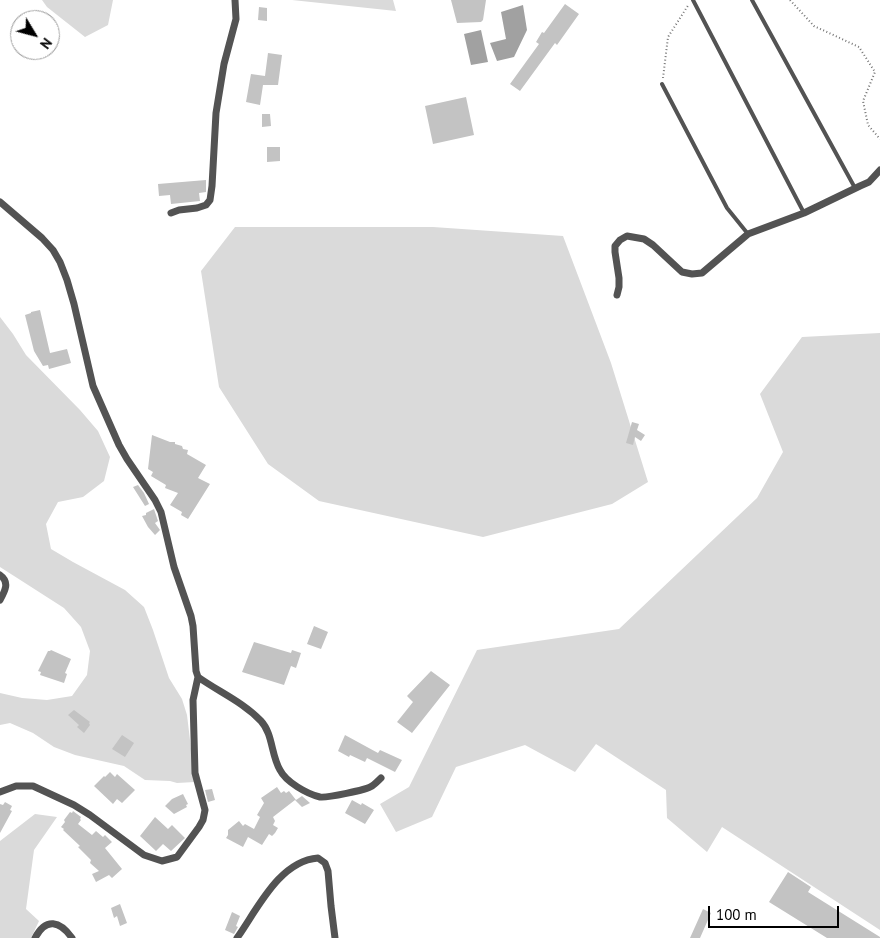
<!DOCTYPE html>
<html>
<head>
<meta charset="utf-8">
<style>
	body { margin:0 }
	#map { position:relative; width:880px; height:938px; overflow:hidden; background:#fff; font-family:"PT Sans",sans-serif }
	canvas { display:block }
	.north { position:absolute; left:10px; top:10px; width:50px; height:50px; box-sizing:border-box; background:#fff; border:1px solid #999; border-radius:50%; rotate:127deg; font-size:14px; font-weight:700; line-height:20px; text-align:center; color:#000 }
	.north::after { content:''; display:block; margin:auto; width:18px; height:22px; background:#000; clip-path:polygon(50% 0,100% 100%,50% 72%,0 100%) }
	.scale { position:absolute; left:708px; top:906px; width:131px; height:22px; box-sizing:border-box; border:2px solid #000; border-top:0; padding-left:6px; font-size:15px; line-height:18px; white-space:nowrap; color:#000; -webkit-text-stroke:4px #fff; paint-order:stroke }
</style>
</head>
<body>
<div id="map">
<canvas width="880" height="938"></canvas>
<div class="north">N</div>
<div class="scale">100 m</div>
</div>
<script>
const c = document.querySelector('canvas').getContext('2d');
c.lineJoin = 'round';
function fill(path, color) {
  c.fillStyle = color;
  c.fill(path, 'evenodd');
}
function strokePath(path, color, width, dash) {
  c.strokeStyle = color;
  c.lineWidth = width;
  c.lineCap = dash ? 'butt' : 'round';
  c.setLineDash(dash || []);
  c.stroke(path);
}
const green = new Path2D(`
	M 42,0 L 113,0 L 108,25 L 85,37 L 47,7 Z
	M 292,0 L 393,0 L 396,11 Z
	M 235,227 L 433,227 L 563,236 L 611,363 L 648,482 L 612,504 L 483,537 L 319,501 L 268,464 L 219,387 L 201,271 Z
	M 0,317 L 13,334 L 26,355 L 80,410 L 98,431 L 110,457 L 104,481 L 83,497 L 58,502 L 46,524 L 51,549 L 73,562 L 125,590 L 144,607 L 153,630 L 169,678 L 182,699 L 187,715 L 195,782 L 177,783 L 170,781 L 145,780 L 124,766 L 75,755 L 54,747 L 33,733 L 10,723 L 0,725 L 0,693 L 22,698 L 47,700 L 72,696 L 87,675 L 90,651 L 81,627 L 64,608 L 0,567 Z
	M 880,333 L 880,930 L 722,827 L 707,852 L 667,818 L 666,790 L 596,744 L 575,772 L 525,745 L 456,767 L 432,817 L 396,832 L 380,804 L 409,787 L 477,650 L 619,629 L 757,498 L 783,452 L 760,394 L 802,337 Z
	M 35,814 L 57,817 L 34,850 L 26,909 L 39,921 L 31,938 L 0,938 L 0,841 Z`);
const water = new Path2D(`
	M 523,5 L 527,30 L 514,57 L 497,61 L 490,43 L 506,39 L 501,12 Z
	M 481,30 L 488,62 L 471,65 L 464,34 Z`);
const building = new Path2D(`
	M 451,0 L 486,0 L 483,20 L 481,22 L 457,23 Z
	M 565,4 L 579,14 L 557,45 L 555,43 L 520,91 L 510,84 L 539,44 L 536,42 L 542,32 L 544,33 Z
	M 259,7 L 267,8 L 267,21 L 258,20 Z
	M 268,53 L 282,55 L 278,85 L 263,85 L 260,105 L 246,102 L 251,74 L 265,76 Z
	M 466,97 L 474,135 L 433,144 L 425,106 Z
	M 262,114 L 270,114 L 271,126 L 262,127 Z
	M 267,147 L 280,147 L 280,161 L 267,162 Z
	M 206,180 L 206,192 L 199,193 L 200,201 L 171,204 L 170,195 L 159,196 L 158,184 Z
	M 40,310 L 50,353 L 67,349 L 71,363 L 49,369 L 48,365 L 43,366 L 34,351 L 25,315 L 31,313 L 31,312 Z
	M 632,422 L 639,424 L 637,430 L 645,435 L 641,441 L 635,437 L 633,445 L 626,443 Z
	M 152,435 L 170,442 L 175,442 L 175,444 L 182,446 L 183,449 L 188,450 L 187,454 L 206,465 L 198,478 L 210,484 L 188,519 L 181,515 L 182,512 L 170,505 L 178,493 L 165,488 L 166,485 L 151,476 L 153,472 L 148,469 Z
	M 138,485 L 144,493 L 149,504 L 145,506 L 133,487 Z
	M 154,509 L 158,521 L 155,523 L 160,530 L 155,535 L 148,527 L 142,516 L 146,515 L 146,513 Z
	M 314,626 L 328,632 L 321,649 L 307,644 Z
	M 254,642 L 291,653 L 292,650 L 301,653 L 296,668 L 291,666 L 284,685 L 242,672 Z
	M 51,650 L 71,659 L 65,673 L 67,674 L 64,683 L 40,675 L 41,672 L 38,671 L 48,651 L 50,651 Z
	M 431,671 L 450,685 L 412,733 L 397,722 L 413,702 L 407,696 Z
	M 74,710 L 90,722 L 89,723 L 90,725 L 84,733 L 77,727 L 79,725 L 68,715 Z
	M 122,735 L 134,743 L 125,757 L 112,749 Z
	M 345,735 L 378,753 L 380,750 L 402,760 L 395,772 L 367,758 L 365,762 L 350,755 L 349,757 L 338,751 Z
	M 110,772 L 115,777 L 117,774 L 135,790 L 122,803 L 117,799 L 113,804 L 94,786 L 104,776 L 105,777 Z
	M 277,787 L 281,793 L 284,791 L 286,793 L 289,791 L 296,800 L 302,796 L 310,803 L 302,807 L 295,800 L 273,817 L 275,821 L 273,825 L 278,828 L 275,833 L 272,836 L 269,834 L 262,845 L 248,837 L 243,847 L 226,838 L 228,835 L 228,830 L 239,821 L 243,826 L 245,824 L 254,829 L 260,817 L 257,815 L 264,803 L 261,798 Z
	M 212,789 L 215,800 L 208,802 L 205,790 Z
	M 183,794 L 188,804 L 186,805 L 187,807 L 174,814 L 165,806 L 172,799 Z
	M 352,800 L 361,805 L 362,803 L 374,810 L 365,824 L 345,813 Z
	M 5,802 L 12,806 L 10,810 L 12,811 L 0,833 L 0,804 L 3,805 Z
	M 73,811 L 81,817 L 80,819 L 81,820 L 78,824 L 92,835 L 96,831 L 103,837 L 105,835 L 112,842 L 105,848 L 122,869 L 112,878 L 109,875 L 96,882 L 92,874 L 99,871 L 90,863 L 91,860 L 78,847 L 80,846 L 63,830 L 64,829 L 61,827 L 65,822 L 64,820 L 70,812 L 72,813 Z
	M 155,817 L 168,829 L 172,825 L 185,838 L 171,851 L 163,844 L 156,851 L 140,836 Z
	M 788,872 L 811,887 L 808,892 L 880,937 L 880,938 L 827,938 L 769,902 Z
	M 120,904 L 127,923 L 120,926 L 117,916 L 114,918 L 111,908 Z
	M 703,909 L 711,913 L 700,938 L 690,938 Z
	M 232,912 L 240,916 L 236,926 L 238,927 L 234,934 L 225,930 Z`);
const path = new Path2D(`
	M 790,0 L 814,26 L 859,47 L 875,72 L 863,101 L 868,125 L 880,139
	M 663,78 L 668,37 L 689,4`);
const lane = new Path2D(`
	M 693,0 L 804,213
	M 752,0 L 855,188
	M 662,84 L 727,208 L 748,234`);
const street = new Path2D(`
	M 0,202 L 42,238 L 53,250 L 60,262 L 67,280 L 74,304 L 93,386 L 119,445 L 127,459 L 155,500 L 161,512 L 174,567 L 191,616 L 193,626 L 196,671 L 198,677 C 219,692 243,702 261,721 C 273,734 271,755 280,770 C 286,782 307,794 320,797 C 327,798 366,790 372,786 C 375,784 378,781 381,778
	M 171,213 L 179,210 L 197,208 L 206,205 L 210,200 L 212,186 L 216,113 L 224,64 L 236,19 L 235,0
	M 617,295 L 619,287 L 619,278 L 615,252 L 615,246 L 620,240 L 627,236 L 644,239 L 653,245 L 682,272 L 692,274 L 702,273 L 748,234 L 804,213 L 860,186 L 869,182 L 880,170
	M 0,575 C 10,582 5,591 0,600
	M 0,792 L 16,786 L 33,786 L 74,805 L 90,815 L 144,855 L 162,861 L 177,857 L 199,827 L 203,820 L 205,810 L 195,773 L 193,700 L 198,677
	M 35,938 C 46,917 60,921 72,938
	M 237,938 C 257,910 279,861 318,858 L 325,863 L 328,871 L 331,906 L 335,938`);
fill(green, '#dadada');
fill(water, '#a1a1a1');
fill(building, '#c3c3c3');
strokePath(path, '#757575', 2, [1, 2.5]);
strokePath(lane, '#535353', 4);
strokePath(street, '#535353', 7);
</script>
</body>
</html>
